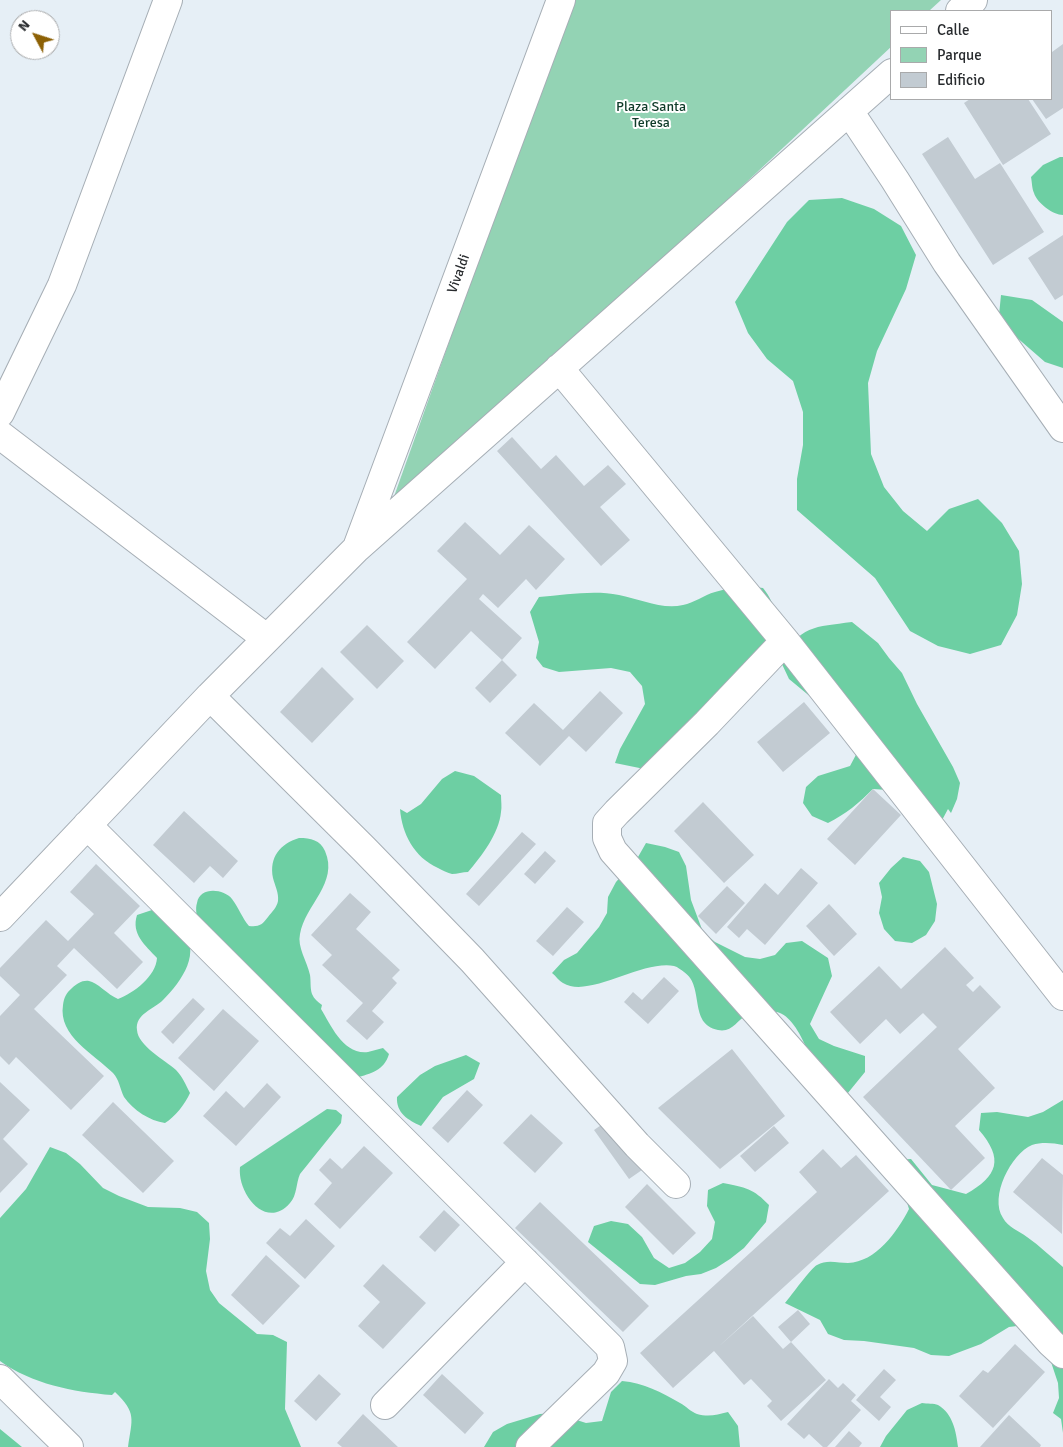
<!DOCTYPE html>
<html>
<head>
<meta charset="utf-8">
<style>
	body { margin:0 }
	#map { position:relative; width:1063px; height:1447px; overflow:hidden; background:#e6eff6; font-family:Signika,sans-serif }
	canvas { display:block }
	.legend { position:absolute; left:890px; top:10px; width:162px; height:90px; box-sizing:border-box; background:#fff; border:1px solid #a9aaab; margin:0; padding:6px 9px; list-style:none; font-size:15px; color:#282b2e }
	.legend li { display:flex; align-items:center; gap:10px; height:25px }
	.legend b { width:25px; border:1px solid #a9aaab }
	.north { position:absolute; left:10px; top:10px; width:50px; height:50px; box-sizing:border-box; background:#fff; border:1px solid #a9aaab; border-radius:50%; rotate:310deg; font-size:14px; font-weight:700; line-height:20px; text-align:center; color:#282b2e }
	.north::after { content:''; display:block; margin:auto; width:18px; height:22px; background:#8d6105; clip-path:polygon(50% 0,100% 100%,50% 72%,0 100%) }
</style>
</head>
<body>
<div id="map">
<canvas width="1063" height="1447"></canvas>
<ul class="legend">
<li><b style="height:6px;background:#fff"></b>Calle</li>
<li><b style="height:14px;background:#93d3b4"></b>Parque</li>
<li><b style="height:14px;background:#c2cbd2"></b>Edificio</li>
</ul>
<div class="north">N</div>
</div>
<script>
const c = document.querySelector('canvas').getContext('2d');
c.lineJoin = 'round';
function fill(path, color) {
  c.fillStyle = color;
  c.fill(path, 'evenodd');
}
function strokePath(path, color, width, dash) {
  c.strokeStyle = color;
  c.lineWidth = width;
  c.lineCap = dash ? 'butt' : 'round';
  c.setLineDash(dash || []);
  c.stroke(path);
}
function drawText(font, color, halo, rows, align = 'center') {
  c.font = font + ' Signika,sans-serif';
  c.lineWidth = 4;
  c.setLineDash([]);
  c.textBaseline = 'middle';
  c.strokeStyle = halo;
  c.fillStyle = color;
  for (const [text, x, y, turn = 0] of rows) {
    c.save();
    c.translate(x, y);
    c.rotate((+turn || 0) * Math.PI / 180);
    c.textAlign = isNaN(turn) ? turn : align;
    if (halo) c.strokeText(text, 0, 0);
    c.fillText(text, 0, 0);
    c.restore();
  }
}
const green = new Path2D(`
	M 571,0 L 941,0 L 929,11 L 892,11 L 892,46 L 386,519 Z`);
const forest = new Path2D(`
	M 1060,157 L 1063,157 L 1063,215 C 1053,215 1037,203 1034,193 C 1032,189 1032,182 1031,177 L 1043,165 Z
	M 842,198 L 874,209 L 901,226 L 916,255 L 906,289 L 877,351 L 868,383 L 871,454 L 884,487 L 903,511 L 927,531 L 949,509 L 978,499 L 1002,523 L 1019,551 L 1022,584 L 1017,615 L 1001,645 L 970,654 L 938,646 L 910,631 L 875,578 L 797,510 L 797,479 L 803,445 L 803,412 L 793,381 L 767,359 L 748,333 L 735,302 L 787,222 L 809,200 Z
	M 1001,295 L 1032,300 L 1063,322 L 1063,368 L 1045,362 L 1007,329 L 999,315 Z
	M 745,586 L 763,588 C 777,606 775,614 772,636 L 664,773 L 615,763 L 620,749 L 645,704 L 642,686 L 630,672 L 611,668 L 559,672 L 543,667 L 536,658 L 539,642 L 530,612 L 539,597 C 566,595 593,590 619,595 C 640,599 662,610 683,605 C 694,603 704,595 715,592 C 725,589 735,588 745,586 Z
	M 852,622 L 878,643 L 889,658 L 902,673 L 917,704 L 953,767 L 960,783 L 957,799 L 951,813 L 948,809 L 941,822 L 888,790 L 873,789 C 859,803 846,814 828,823 L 812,816 L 803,803 L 806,787 L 818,776 L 850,766 L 858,751 L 841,722 L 789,679 L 781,662 C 799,625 815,627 852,622 Z
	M 455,771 L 474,776 L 501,795 C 501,801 502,807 501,812 C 499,833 482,856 468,872 C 463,872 457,874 452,874 C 448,873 442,870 438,868 C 414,857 402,834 400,809 L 407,813 L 421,804 L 442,779 Z
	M 299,838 C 311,838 320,840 325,851 C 339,883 305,905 300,934 C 297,947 307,961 310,975 C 311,981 310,988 312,994 C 314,999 318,1002 322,1005 L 321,1009 C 331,1025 343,1055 368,1052 C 373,1051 378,1049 383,1048 L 389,1054 C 384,1071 371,1073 356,1078 L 198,923 C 197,916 195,909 197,903 C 200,886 224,889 232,899 C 239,908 242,918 249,926 C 259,927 262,925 268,917 C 272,912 277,907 278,901 C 279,893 275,886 273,878 C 269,857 280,844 299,838 Z
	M 646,843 L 665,847 L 679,852 L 686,866 L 691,900 L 703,932 L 715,942 L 745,957 L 760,959 L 775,955 L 786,943 L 802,941 L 828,958 L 832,976 L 810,1024 L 819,1039 L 834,1046 L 865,1056 L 865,1072 L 843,1099 L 825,1100 C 817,1078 802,1018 777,1012 C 772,1011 764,1011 758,1012 C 755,1013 750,1013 747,1015 C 737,1020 732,1033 718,1030 C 688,1024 705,986 684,972 C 681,970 678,967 674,966 C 641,960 589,999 563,983 C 559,981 556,976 552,973 L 564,960 L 577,953 L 599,927 L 607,913 L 608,897 L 616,882 L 638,857 Z
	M 903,857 L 920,861 L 929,872 L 937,904 L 935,921 L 926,935 L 912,943 L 895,941 L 884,929 L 879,913 L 882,897 L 879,883 L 891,868 Z
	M 152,910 C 164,912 171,920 180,928 C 204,951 181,982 163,1000 C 154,1009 135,1014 137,1030 C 138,1046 165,1060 176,1070 C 182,1076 186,1085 190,1093 C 185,1104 175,1117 165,1123 C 150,1121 133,1110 124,1097 C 120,1089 119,1079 113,1073 C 94,1054 58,1036 63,1005 C 64,998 66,993 72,988 C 77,984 82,980 89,981 C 97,982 108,995 118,999 C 134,993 156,976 157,958 C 145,945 131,934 137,915 Z
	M 466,1055 L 480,1063 L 474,1079 L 443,1097 L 421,1126 C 408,1120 396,1113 397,1097 L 420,1075 L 435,1066 Z
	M 1063,1100 L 1063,1145 C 1053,1143 1042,1142 1032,1145 C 1011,1154 989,1197 1003,1218 C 1008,1227 1019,1231 1027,1237 C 1040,1246 1051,1257 1063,1267 L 1063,1433 L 1061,1419 L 1053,1413 L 1059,1398 L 1058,1383 L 1047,1350 L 1025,1325 L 1009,1327 L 981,1344 L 949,1356 L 931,1355 L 914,1348 L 864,1341 L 844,1340 L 828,1334 L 820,1320 L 785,1303 C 791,1296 811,1268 817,1265 C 827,1259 838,1263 848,1263 C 876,1262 897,1232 909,1209 L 894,1160 L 911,1159 L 932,1185 L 966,1194 C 998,1176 1004,1159 979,1130 L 981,1113 L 997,1112 L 1028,1117 L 1043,1112 Z
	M 327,1109 L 336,1110 L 342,1115 L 341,1123 L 300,1174 C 296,1183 297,1196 290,1203 C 266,1231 237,1193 240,1167 Z
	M 50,1147 L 66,1153 L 80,1164 L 103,1188 L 119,1196 L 148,1207 L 180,1208 L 197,1212 L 209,1223 L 210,1239 L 206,1271 L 210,1290 L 219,1303 L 257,1334 L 273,1335 L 287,1342 L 285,1409 L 301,1447 L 128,1447 C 132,1419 137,1413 115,1392 L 112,1395 C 73,1392 32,1384 0,1361 L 0,1218 L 26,1189 Z
	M 723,1183 C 745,1187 754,1189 769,1205 L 766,1222 L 744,1248 L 730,1259 L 716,1268 L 701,1274 L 686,1276 L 655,1285 L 640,1284 L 588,1242 L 594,1226 L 611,1221 L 628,1224 L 642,1237 L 654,1258 L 669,1268 L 685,1263 L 700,1252 L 712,1239 L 715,1222 L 707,1206 L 708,1190 Z
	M 622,1381 C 644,1383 661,1392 680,1403 C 686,1406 691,1412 697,1414 C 708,1417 717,1415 728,1412 L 738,1426 L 740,1447 L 484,1447 L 493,1432 L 507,1424 L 540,1414 L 555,1413 L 586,1423 L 602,1421 L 611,1392 Z
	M 922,1403 C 927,1404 934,1403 938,1405 C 953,1414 956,1431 958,1447 L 880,1447 L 886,1436 L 907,1410 Z
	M 0,1429 L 22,1447 L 0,1447 Z`);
const building = new Path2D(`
	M 1063,44 L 1063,108 L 1046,119 L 1032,99 L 1052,99 L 1052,52 Z
	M 970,99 L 1028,99 L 1051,134 L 1003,165 L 964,103 Z
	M 948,137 L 975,179 L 1000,163 L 1044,232 L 993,265 L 922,154 Z
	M 1063,235 L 1063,295 L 1055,300 L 1028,258 Z
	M 512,437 L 541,469 L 556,455 L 584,486 L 608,465 L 626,484 L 600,507 L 630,540 L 601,566 L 497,451 Z
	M 465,522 L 500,555 L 529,525 L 565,559 L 536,590 L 526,579 L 498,608 L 483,594 L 479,599 L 522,638 L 502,660 L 517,675 L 490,703 L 475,688 L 502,660 L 471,631 L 435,669 L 407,642 L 467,579 L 437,551 Z
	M 367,625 L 404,661 L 377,689 L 340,652 Z
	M 322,667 L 354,699 L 312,743 L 280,712 Z
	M 600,691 L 623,713 L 586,752 L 569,736 L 540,766 L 505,733 L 534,703 L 563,730 Z
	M 804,702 L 830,733 L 783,772 L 757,742 Z
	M 873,789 L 901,815 L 855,865 L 827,839 Z
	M 703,802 L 754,855 L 724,883 L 674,831 Z
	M 184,811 L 238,861 L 223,878 L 210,866 L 194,883 L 153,845 Z
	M 522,832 L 536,844 L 479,906 L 466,894 Z
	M 545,851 L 556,861 L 535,884 L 524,874 Z
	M 96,864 L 140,906 L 114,933 L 143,962 L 117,989 L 74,948 L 57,966 L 67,975 L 34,1009 L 104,1076 L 71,1110 L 16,1057 L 9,1065 L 0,1056 L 0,1016 L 20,995 L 0,976 L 0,968 L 46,920 L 68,941 L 94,914 L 70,892 Z
	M 801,868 L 818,883 L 765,945 L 747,929 L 739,938 L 727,927 L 765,883 L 778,895 Z
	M 727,886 L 745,903 L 716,934 L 698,916 Z
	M 350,893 L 371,912 L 356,929 L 400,970 L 392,978 L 397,983 L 372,1011 L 384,1022 L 367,1040 L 346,1021 L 363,1003 L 322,965 L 332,955 L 311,935 Z
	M 829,904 L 857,934 L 834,956 L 806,926 Z
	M 567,907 L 584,922 L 553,956 L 536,941 Z
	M 945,947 L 974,978 L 966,985 L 973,992 L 980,985 L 1001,1007 L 958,1049 L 995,1088 L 955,1126 L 985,1158 L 951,1190 L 863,1097 L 937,1027 L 923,1013 L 900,1034 L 886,1019 L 860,1044 L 830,1012 L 879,966 L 901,989 Z
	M 664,977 L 679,991 L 648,1024 L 624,1002 L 633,992 L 642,1000 Z
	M 193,998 L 205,1009 L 173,1044 L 161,1032 Z
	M 223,1009 L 259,1041 L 214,1091 L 178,1058 Z
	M 732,1049 L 785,1116 L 720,1169 L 658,1108 Z
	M 0,1082 L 30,1110 L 3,1139 L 28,1164 L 0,1193 Z
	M 267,1083 L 281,1097 L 236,1146 L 203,1116 L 226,1091 L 244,1108 Z
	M 467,1090 L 483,1105 L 448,1143 L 432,1128 Z
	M 113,1102 L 174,1161 L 143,1193 L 82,1135 Z
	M 531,1114 L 563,1143 L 535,1173 L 503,1143 Z
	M 607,1121 L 642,1170 L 629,1179 L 594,1130 Z
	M 774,1126 L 789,1143 L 755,1172 L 740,1156 Z
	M 364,1146 L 393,1173 L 340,1229 L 314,1204 L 332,1183 L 319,1170 L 330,1158 L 342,1169 Z
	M 823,1149 L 841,1168 L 856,1155 L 889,1191 L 717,1348 L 753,1316 L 783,1349 L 791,1342 L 826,1380 L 781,1421 L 767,1406 L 772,1401 L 751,1379 L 744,1385 L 714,1351 L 673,1388 L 640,1353 L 817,1192 L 799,1172 Z
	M 1042,1158 L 1063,1175 L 1062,1234 L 1013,1192 Z
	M 647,1184 L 696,1233 L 673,1255 L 625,1207 Z
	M 540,1202 L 649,1306 L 623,1332 L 515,1228 Z
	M 444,1210 L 460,1225 L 435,1252 L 419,1237 Z
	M 306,1219 L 335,1246 L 305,1279 L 266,1243 L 280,1228 L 290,1236 Z
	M 266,1255 L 300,1286 L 263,1325 L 231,1295 Z
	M 383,1264 L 426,1303 L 383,1349 L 358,1326 L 380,1302 L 363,1286 Z
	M 798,1310 L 810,1324 L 791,1342 L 778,1327 Z
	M 1015,1344 L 1045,1372 L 993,1428 L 959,1396 L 983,1370 L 988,1373 Z
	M 884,1369 L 896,1380 L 880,1397 L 891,1407 L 879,1421 L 856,1400 Z
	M 319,1374 L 341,1394 L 316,1421 L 294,1401 Z
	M 442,1374 L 484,1413 L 465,1434 L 423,1395 Z
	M 829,1379 L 838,1388 L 843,1383 L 856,1395 L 851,1401 L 861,1410 L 827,1447 L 823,1447 L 809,1434 L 804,1439 L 787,1424 Z
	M 363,1414 L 398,1447 L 342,1447 L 337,1443 Z
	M 1009,1415 L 1041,1445 L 1040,1447 L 980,1447 Z
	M 849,1431 L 862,1443 L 859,1447 L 835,1447 Z`);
const minor = new Path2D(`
	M 960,11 L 973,0
	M 849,111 L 895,180 L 947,263 L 1063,428
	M 559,368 L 785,641 L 1063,996
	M 0,413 L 62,285 L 168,0
	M 0,435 L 266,638
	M 358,545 L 561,0
	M 785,641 L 707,723 L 617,812 L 607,823 L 607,838 L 613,851 L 1051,1343 L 1063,1354
	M 210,696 L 364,849 L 472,960 L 637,1145 L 676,1184
	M 87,825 L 610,1347 L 613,1361 L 606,1373 L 530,1447
	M 0,917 L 210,696 L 357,548 L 892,73
	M 0,1379 L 69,1447
	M 385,1405 L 525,1262`);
const parkNames = [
	["Plaza Santa",651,107],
	["Teresa",651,123]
];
const streetNames = [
	["Vivaldi",459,274,-70]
];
fill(green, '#93d3b4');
fill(forest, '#6dcfa3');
fill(building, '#c2cbd2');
strokePath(minor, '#a6aeb5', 30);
strokePath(minor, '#fff', 28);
drawText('14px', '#103c2a', '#fff', parkNames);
drawText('14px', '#282b2e', '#fff', streetNames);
</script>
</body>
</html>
